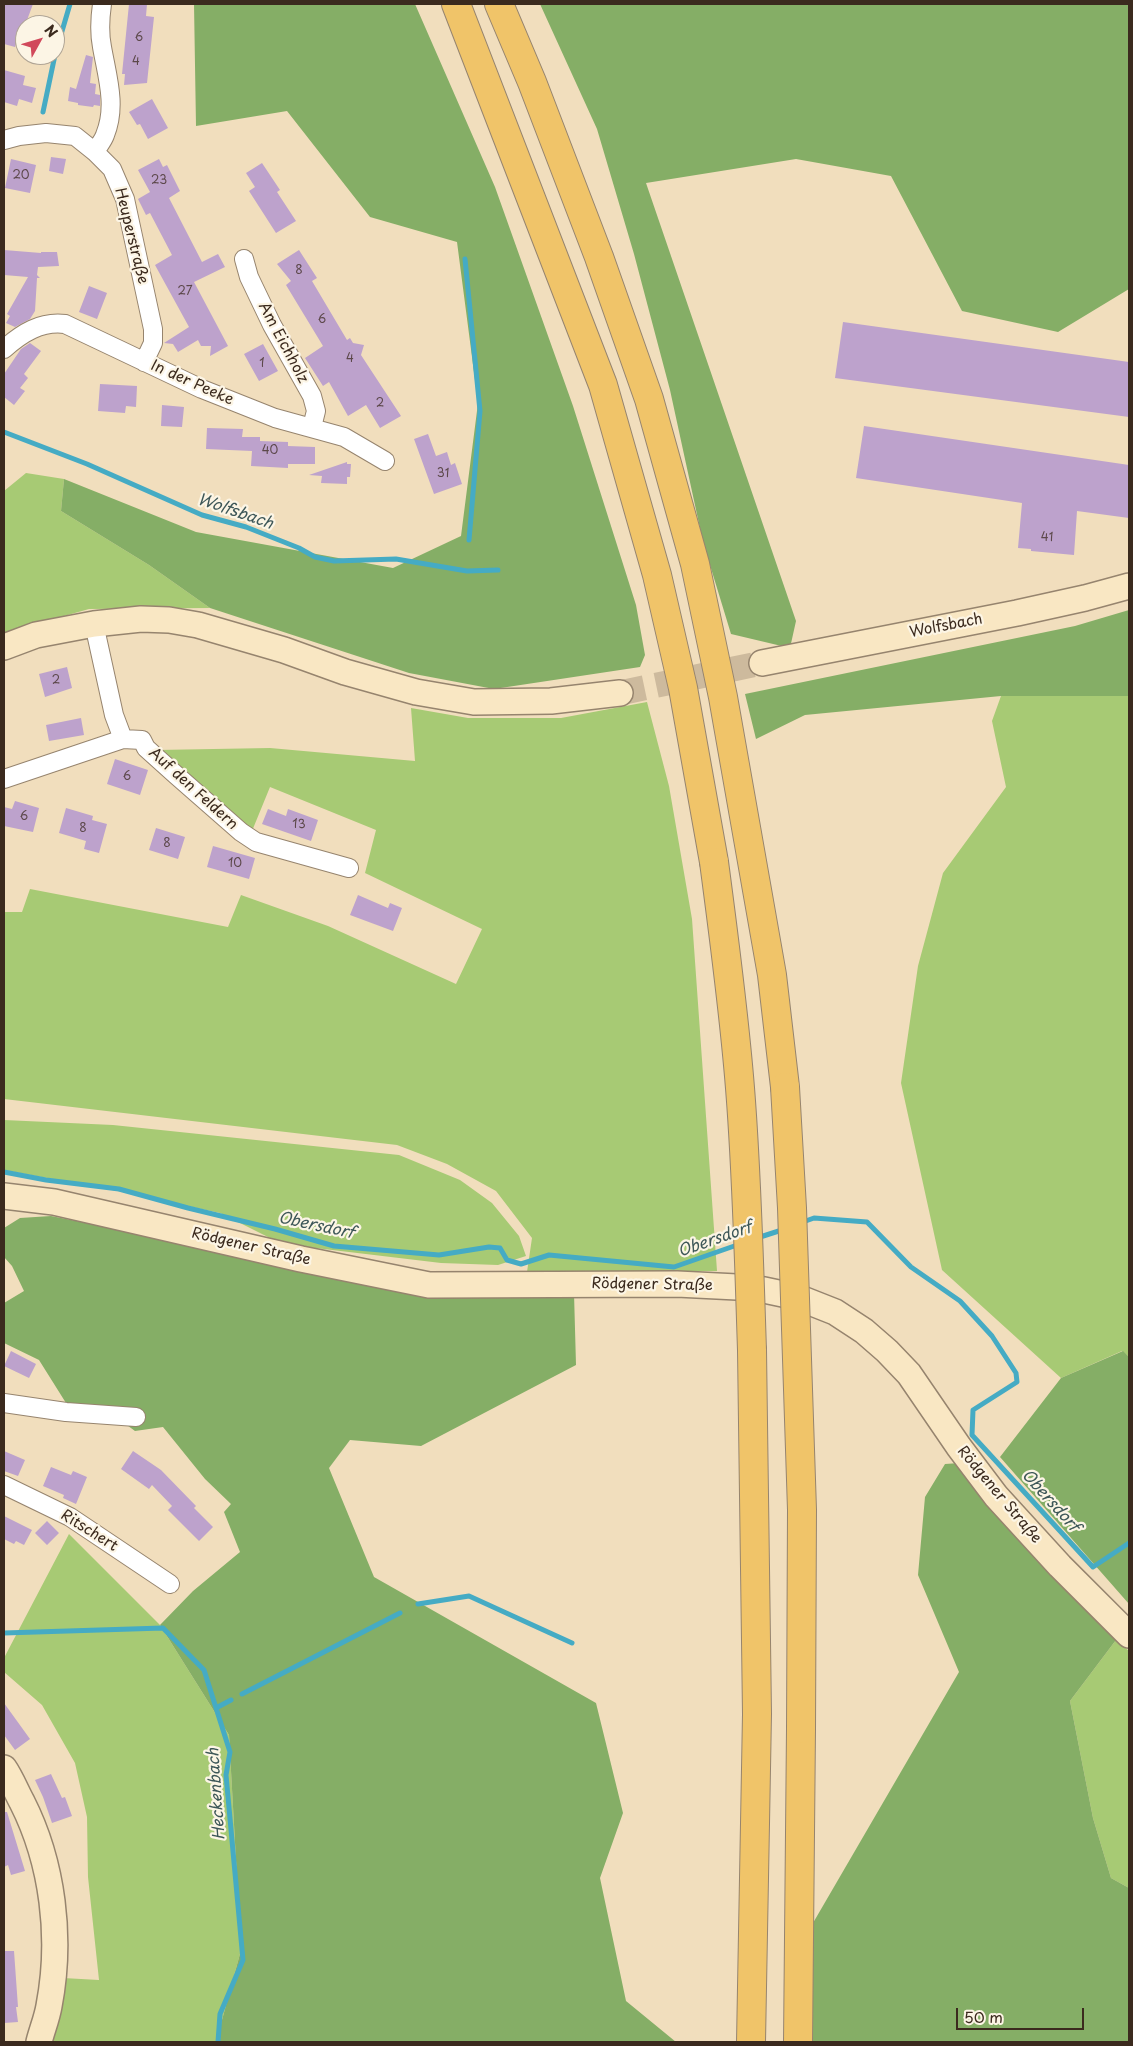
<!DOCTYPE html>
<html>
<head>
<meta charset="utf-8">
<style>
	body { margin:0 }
	#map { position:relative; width:1133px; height:2046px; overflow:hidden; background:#f1debd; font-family:"Playpen Sans",sans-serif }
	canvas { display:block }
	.frame { position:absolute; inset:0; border:5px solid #3b2a1e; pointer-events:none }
	.north { position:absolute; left:15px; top:15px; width:50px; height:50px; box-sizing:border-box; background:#fcf5e5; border:1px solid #afa495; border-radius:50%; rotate:51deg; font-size:14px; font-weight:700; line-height:20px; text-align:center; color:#3b2a1e }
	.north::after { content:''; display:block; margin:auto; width:18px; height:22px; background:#d1495b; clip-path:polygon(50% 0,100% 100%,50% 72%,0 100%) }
	.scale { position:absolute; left:956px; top:2008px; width:128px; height:22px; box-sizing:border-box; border:2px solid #3b2a1e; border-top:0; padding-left:6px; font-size:15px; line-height:18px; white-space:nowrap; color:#3b2a1e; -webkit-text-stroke:4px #fcf5e5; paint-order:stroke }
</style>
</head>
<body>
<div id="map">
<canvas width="1133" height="2046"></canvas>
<div class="frame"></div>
<div class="north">N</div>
<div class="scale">50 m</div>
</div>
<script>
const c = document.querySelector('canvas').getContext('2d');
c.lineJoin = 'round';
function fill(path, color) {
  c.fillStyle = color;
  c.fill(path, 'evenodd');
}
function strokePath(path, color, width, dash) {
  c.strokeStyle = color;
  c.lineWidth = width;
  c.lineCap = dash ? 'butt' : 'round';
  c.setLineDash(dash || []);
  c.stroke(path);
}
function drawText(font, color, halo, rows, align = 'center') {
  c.font = font + ' "Playpen Sans",sans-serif';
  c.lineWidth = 4.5;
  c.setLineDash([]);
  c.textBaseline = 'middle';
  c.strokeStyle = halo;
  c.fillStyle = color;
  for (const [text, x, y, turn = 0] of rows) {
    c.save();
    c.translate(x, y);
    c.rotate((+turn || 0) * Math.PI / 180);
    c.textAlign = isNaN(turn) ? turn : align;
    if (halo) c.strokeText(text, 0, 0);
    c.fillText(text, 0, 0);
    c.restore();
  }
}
const green = new Path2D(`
	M 26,473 L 64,479 L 61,511 L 149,565 L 210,608 L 89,609 L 4,633 L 4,491 Z
	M 1001,696 L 1129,696 L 1129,1357 L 1122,1351 L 1061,1378 L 942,1270 L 901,1083 L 918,966 L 943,873 L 1006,787 L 992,721 Z
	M 647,702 L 669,786 L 692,919 L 717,1271 L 527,1272 L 532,1238 L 496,1191 L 447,1164 L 397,1145 L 4,1099 L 4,912 L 22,912 L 30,889 L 228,927 L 241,895 L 328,926 L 456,984 L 482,929 L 365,873 L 376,830 L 270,787 L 252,831 L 157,750 L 270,748 L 415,761 L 411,708 L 468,718 L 561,718 Z
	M 4,1120 L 113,1125 L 399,1155 L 460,1180 L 492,1203 L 519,1236 L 526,1256 L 498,1265 L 441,1263 L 282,1244 L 220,1213 L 128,1193 L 4,1170 Z
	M 69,1534 L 160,1625 L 229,1735 L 241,1950 L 216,2042 L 52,2042 L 63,1978 L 99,1980 L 88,1877 L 87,1817 L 75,1763 L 42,1705 L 4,1672 L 4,1658 Z
	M 1116,1640 L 1129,1651 L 1129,1888 L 1111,1878 L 1093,1818 L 1070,1701 Z`);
const forest = new Path2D(`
	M 194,4 L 415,4 L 495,187 L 573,406 L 636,605 L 645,655 L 640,667 L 494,689 L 409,673 L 210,608 L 149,565 L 61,511 L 64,479 L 196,532 L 393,568 L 461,536 L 478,403 L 457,242 L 370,217 L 287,111 L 196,126 Z
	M 540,4 L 1129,4 L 1129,289 L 1058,332 L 962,311 L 891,176 L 796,159 L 646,183 L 796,621 L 790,648 L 731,634 L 703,542 L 670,390 L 634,254 L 597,129 Z
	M 1129,610 L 1129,696 L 1001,696 L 805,715 L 756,739 L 745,694 L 1075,626 Z
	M 51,1216 L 142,1234 L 574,1293 L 576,1365 L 421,1446 L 350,1440 L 329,1468 L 374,1577 L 596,1703 L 623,1813 L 600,1878 L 626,2001 L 676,2042 L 216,2042 L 241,1950 L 229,1735 L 160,1625 L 193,1591 L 240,1552 L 224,1512 L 231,1504 L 205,1479 L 163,1427 L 135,1431 L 116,1417 L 66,1403 L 39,1360 L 4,1343 L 4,1303 L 24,1291 L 12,1266 L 4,1257 L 4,1228 L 20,1218 Z
	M 1123,1351 L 1129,1357 L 1129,1604 L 1000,1457 L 1061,1378 Z
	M 960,1463 L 1052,1570 L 1116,1640 L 1070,1701 L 1093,1818 L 1111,1878 L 1129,1888 L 1129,2042 L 811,2042 L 806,1935 L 959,1672 L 918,1575 L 925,1497 L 945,1464 Z`);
const stream = new Path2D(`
	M 55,55 L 70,4
	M 43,112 L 55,55
	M 465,259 L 480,411 L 469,540
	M 4,432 L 87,464 L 202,515 L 246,527 L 299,548 L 315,557 L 334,561 L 396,559 L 467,571 L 498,570
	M 4,1172 L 46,1180 L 119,1189 L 188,1208 L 275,1229 L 334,1246 L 439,1255 L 489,1247 L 500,1248 L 507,1260 L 521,1264 L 549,1255 L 674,1267 L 740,1244
	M 800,1223 L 814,1218 L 867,1222 L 911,1267 L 960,1301 L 992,1336 L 1016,1373 L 1017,1382 L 973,1410 L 972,1435 L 1093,1567 L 1129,1543
	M 757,1238 L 785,1229
	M 418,1604 L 469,1596 L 572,1643
	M 4,1633 L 163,1628 L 204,1670 L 230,1752 L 226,1775 L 243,1960 L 220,2014 L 218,2042
	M 242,1694 L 400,1613
	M 216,1708 L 231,1700`);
const building = new Path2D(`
	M 4,4 L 33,4 L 23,31 L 20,30 L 15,47 L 4,44 Z
	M 129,4 L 147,4 L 146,16 L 154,17 L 147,83 L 124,85 L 125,74 L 122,74 Z
	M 86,55 L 93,57 L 90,83 L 96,84 L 95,94 L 100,95 L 100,106 L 94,105 L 93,107 L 78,105 L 78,103 L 68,101 L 70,87 L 76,89 Z
	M 4,70 L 25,76 L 23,85 L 36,88 L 32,103 L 19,99 L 17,106 L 4,102 Z
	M 152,99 L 168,128 L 148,139 L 140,124 L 137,125 L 129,112 Z
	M 51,157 L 66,159 L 63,174 L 49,171 Z
	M 11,159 L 36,165 L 30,193 L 5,188 Z
	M 159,159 L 163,167 L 167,165 L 180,191 L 169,198 L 202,262 L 218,254 L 225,267 L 194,282 L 228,346 L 210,356 L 211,346 L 201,346 L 198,340 L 178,352 L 173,344 L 164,343 L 189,327 L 155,265 L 172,255 L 150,213 L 146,215 L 138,199 L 150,192 L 138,170 Z
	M 262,163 L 280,190 L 277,192 L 296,221 L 276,233 L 249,191 L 255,187 L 246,173 Z
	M 4,250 L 41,253 L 41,252 L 57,252 L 59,266 L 38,267 L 37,275 L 40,278 L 37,278 L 35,311 L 30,319 L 15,327 L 6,323 L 10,316 L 7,314 L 28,277 L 4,275 Z
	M 299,250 L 317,278 L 312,281 L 347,340 L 350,338 L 353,343 L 364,345 L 361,355 L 401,416 L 380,428 L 366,405 L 348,416 L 329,382 L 323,386 L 305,358 L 323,346 L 286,285 L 291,281 L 277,264 Z
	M 89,286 L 107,293 L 97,319 L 79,312 Z
	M 843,322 L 1129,362 L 1129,417 L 835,378 Z
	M 30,343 L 41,351 L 24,374 L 28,378 L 20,388 L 25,391 L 14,405 L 4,397 L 4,374 L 21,349 Z
	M 263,344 L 278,371 L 259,381 L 244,354 Z
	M 100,384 L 137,386 L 136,407 L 126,406 L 125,413 L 98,411 Z
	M 162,405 L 184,407 L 182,427 L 161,426 Z
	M 864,426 L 1129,465 L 1129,518 L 1077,511 L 1074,555 L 1031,551 L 1031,549 L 1018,548 L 1022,503 L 856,478 Z
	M 207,428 L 243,429 L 242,437 L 260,437 L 260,441 L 288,442 L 288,446 L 315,447 L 315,464 L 288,464 L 288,468 L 251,466 L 252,451 L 206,449 Z
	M 428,434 L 436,456 L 447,452 L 451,465 L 455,463 L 462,484 L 434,494 L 414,439 Z
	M 347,462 L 347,464 L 351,464 L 350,477 L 347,477 L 347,484 L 321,483 L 322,476 L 309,475 Z
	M 67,667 L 72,688 L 45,697 L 39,674 Z
	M 81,718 L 84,735 L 49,741 L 46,725 Z
	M 115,759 L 148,770 L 140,795 L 107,784 Z
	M 15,801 L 39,808 L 33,832 L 4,826 L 4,807 L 12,809 Z
	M 66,808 L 93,816 L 92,820 L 107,824 L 99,853 L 84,849 L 86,841 L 59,833 Z
	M 268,809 L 286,816 L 288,809 L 318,820 L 311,841 L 262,824 Z
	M 156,828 L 185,837 L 178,859 L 149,850 Z
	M 213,846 L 255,858 L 249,879 L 207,867 Z
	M 358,895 L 388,908 L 390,903 L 402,908 L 393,931 L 350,915 Z
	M 11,1351 L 36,1364 L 29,1378 L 4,1366 Z
	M 4,1451 L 25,1460 L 18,1476 L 4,1471 Z
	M 133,1451 L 161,1470 L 196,1506 L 194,1508 L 213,1527 L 199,1541 L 168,1510 L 172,1506 L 152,1485 L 149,1489 L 121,1469 Z
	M 51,1467 L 71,1475 L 73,1471 L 87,1477 L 76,1504 L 63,1498 L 64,1495 L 43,1486 Z
	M 4,1516 L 32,1530 L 24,1545 L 16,1541 L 14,1544 L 4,1539 Z
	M 47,1521 L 59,1533 L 47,1545 L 35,1533 Z
	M 4,1703 L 30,1739 L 15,1750 L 4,1735 Z
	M 51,1774 L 62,1798 L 65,1797 L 72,1816 L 52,1823 L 43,1797 L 35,1780 Z
	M 4,1812 L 7,1812 L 25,1871 L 11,1875 L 8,1865 L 4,1867 Z
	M 4,1951 L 14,1951 L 18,2007 L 16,2007 L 18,2022 L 4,2023 Z`);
const secondaryTunnel = new Path2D(`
	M 620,693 L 762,663`);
const minor = new Path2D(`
	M 4,140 L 19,136 L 46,133 L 75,136 L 95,152 L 112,169 L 125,199 L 153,329 L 153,343 L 144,362
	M 95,152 C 98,146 103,141 105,135 C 117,106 107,76 102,47 C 99,32 100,18 102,4
	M 244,259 L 249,277 L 272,325 L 312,396 L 316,411 L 312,427
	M 4,349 C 22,333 41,321 65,324 L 202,389 L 275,418 L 344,437 L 385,461
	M 94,624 L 114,715 L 123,739 L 142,740 L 146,748 L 176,775 L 241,832 L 256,842 L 349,868
	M 4,779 L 123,739
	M 4,1403 L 66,1412 L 136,1417
	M 4,1485 L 70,1517 L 170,1584`);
const secondary = new Path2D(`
	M 4,647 L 36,635 L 94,624 L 141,619 L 169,620 L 198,625 L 284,650 L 345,672 L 416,692 L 474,702 L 551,701 L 620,693
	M 762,663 L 1017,613 L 1085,598 L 1129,586
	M 4,1196 L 54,1202 L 301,1259 L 429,1285 L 677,1284 L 737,1287 L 764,1290 L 797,1297 L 835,1312 L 864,1331 L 887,1351 L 909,1374 L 959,1447 L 996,1496 L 1060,1566 L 1129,1635
	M 4,1768 C 11,1778 16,1791 22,1802 C 53,1863 62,1938 49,2006 C 47,2018 42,2030 39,2042`);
const motorway = new Path2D(`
	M 456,4 L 603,385 L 657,575 L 683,688 L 714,862
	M 499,4 L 532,82 L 599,257 L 649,399 L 695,564 L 723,697 L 772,975 L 785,1087
	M 751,2042 L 757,1714 L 752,1350
	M 798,2042 L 801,1729`);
const motorwayBridge = new Path2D(`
	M 714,862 C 724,937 734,1012 740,1088 C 747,1175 749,1263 752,1350
	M 785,1087 L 792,1208 L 802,1510 L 801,1729`);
const numberNames = [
	["6",139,38],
	["4",136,62],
	["20",21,176],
	["23",159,181],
	["8",299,271],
	["27",185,292],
	["6",322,320],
	["4",350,359],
	["1",262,364],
	["2",380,404],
	["40",270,451],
	["31",443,474],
	["41",1047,538],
	["2",56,681],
	["6",127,777],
	["6",24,817],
	["13",299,825],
	["8",83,829],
	["8",167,844],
	["10",235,864]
];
const streetNames = [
	["Heuperstraße",131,236,76],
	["Am Eichholz",283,343,62],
	["In der Peeke",192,383,24],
	["Wolfsbach",946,626,-11],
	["Auf den Feldern",193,789,42],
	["Rödgener Straße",251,1247,13],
	["Rödgener Straße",652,1285,1],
	["Rödgener Straße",999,1495,50],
	["Ritschert",89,1531,32]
];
const waterNames = [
	["Wolfsbach",235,512,19],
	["Obersdorf",316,1226,12],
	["Obersdorf",715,1240,-19],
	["Obersdorf",1050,1501,48],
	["Heckenbach",217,1794,-94]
];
fill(green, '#a7ca74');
fill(forest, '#85ae66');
strokePath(stream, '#45abc4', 5);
fill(building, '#bda2cc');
strokePath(secondaryTunnel, '#cdba9d', 25, [25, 12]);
strokePath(minor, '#96846e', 20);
strokePath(secondary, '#96846e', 28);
strokePath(motorway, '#96846e', 30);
strokePath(minor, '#fff', 18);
strokePath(secondary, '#f9e7c3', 25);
strokePath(motorway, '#f0c469', 28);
strokePath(motorwayBridge, '#96846e', 30, []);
strokePath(motorwayBridge, '#f0c469', 28);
drawText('12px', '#5c484a', null, numberNames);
drawText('15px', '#3b2a1e', '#fcf5e5', streetNames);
drawText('italic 16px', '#3e5758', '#fcf5e5', waterNames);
</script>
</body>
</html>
